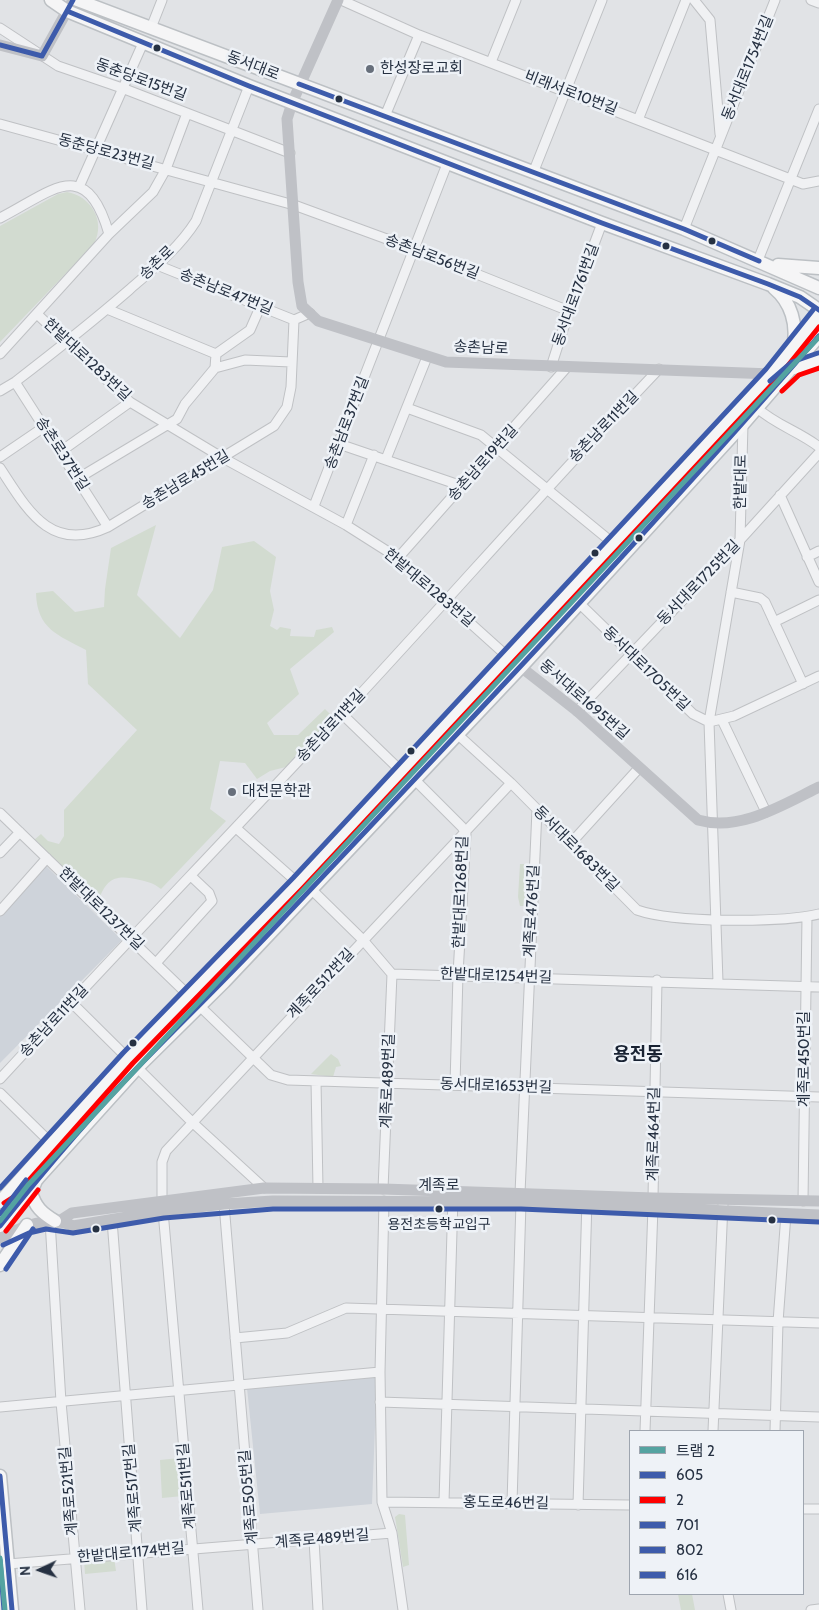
<!DOCTYPE html>
<html>
<head>
<meta charset="utf-8">
<style>
	body { margin:0 }
	#map { position:relative; width:819px; height:1610px; overflow:hidden; background:#e1e3e6; font-family:Cabin,"Noto Sans KR",sans-serif }
	canvas { display:block }
	.legend { position:absolute; left:629px; top:1430px; width:175px; height:165px; box-sizing:border-box; background:#eef2f7; border:1px solid #9ea5af; margin:0; padding:6px 9px; list-style:none; font-size:15px; color:#263142 }
	.legend li { display:flex; align-items:center; gap:10px; height:25px }
	.legend b { width:25px; border:1px solid #9ea5af }
	.north { position:absolute; left:15px; top:1545px; width:50px; height:50px; -webkit-text-stroke:4px #eef2f7; paint-order:stroke; rotate:267deg; font-size:14px; font-weight:700; line-height:20px; text-align:center; color:#263142 }
	.north::after { content:''; display:block; margin:auto; width:18px; height:22px; background:#263142; clip-path:polygon(50% 0,100% 100%,50% 72%,0 100%) }
</style>
</head>
<body>
<div id="map">
<canvas width="819" height="1610"></canvas>
<ul class="legend">
<li><b style="height:6px;background:#54a3a1"></b>트램 2</li>
<li><b style="height:6px;background:#3d5bab"></b>605</li>
<li><b style="height:6px;background:#f00"></b>2</li>
<li><b style="height:6px;background:#3d5bab"></b>701</li>
<li><b style="height:6px;background:#3d5bab"></b>802</li>
<li><b style="height:6px;background:#3d5bab"></b>616</li>
</ul>
<div class="north">N</div>
</div>
<script>
const c = document.querySelector('canvas').getContext('2d');
c.lineJoin = 'round';
function fill(path, color) {
  c.fillStyle = color;
  c.fill(path, 'evenodd');
}
function strokePath(path, color, width, dash) {
  c.strokeStyle = color;
  c.lineWidth = width;
  c.lineCap = dash ? 'butt' : 'round';
  c.setLineDash(dash || []);
  c.stroke(path);
}
function drawText(font, color, halo, rows, align = 'center') {
  c.font = font + ' Cabin,"Noto Sans KR",sans-serif';
  c.lineWidth = 5;
  c.setLineDash([]);
  c.textBaseline = 'middle';
  c.strokeStyle = halo;
  c.fillStyle = color;
  for (const [text, x, y, turn = 0] of rows) {
    c.save();
    c.translate(x, y);
    c.rotate((+turn || 0) * Math.PI / 180);
    c.textAlign = isNaN(turn) ? turn : align;
    if (halo) c.strokeText(text, 0, 0);
    c.fillText(text, 0, 0);
    c.restore();
  }
}
const built = new Path2D(`
	M 44,864 L 122,940 L 0,1063 L 0,912 Z
	M 377,1375 L 372,1504 L 260,1514 L 247,1388 Z`);
const green = new Path2D(`
	M 67,192 C 91,196 106,221 94,244 L 0,342 L 0,226 L 58,194 Z
	M 156,525 L 137,595 L 180,638 L 213,590 L 222,547 L 254,541 L 276,557 L 270,591 L 274,610 L 270,626 L 277,630 L 280,627 L 291,629 L 290,636 L 314,637 L 316,630 L 332,627 L 334,632 L 290,669 L 299,694 L 267,723 L 274,735 L 298,735 L 325,709 L 333,717 L 286,767 L 270,771 L 257,779 L 245,763 L 220,761 L 210,809 L 226,821 L 161,889 C 153,883 149,882 140,880 C 116,874 106,878 98,902 L 34,840 L 41,834 L 48,841 L 59,844 L 64,836 L 64,810 L 137,730 L 88,684 L 86,650 C 58,635 37,629 36,593 L 53,591 L 75,612 L 104,607 L 105,589 L 111,548 Z
	M 520,864 L 536,864 L 532,906 L 520,906 L 518,897 Z
	M 331,1054 L 338,1059 L 341,1066 L 336,1067 L 333,1077 L 311,1074 Z
	M 180,1458 L 183,1496 L 162,1498 L 160,1460 Z
	M 399,1514 L 405,1515 L 409,1565 L 403,1567 L 395,1517 Z
	M 114,1557 L 116,1571 L 85,1574 L 84,1560 Z
	M 678,1594 L 692,1594 L 695,1610 L 681,1610 Z`);
const street = new Path2D(`
	M 341,0 L 419,35 L 803,184 L 819,181
	M 694,0 L 710,20 L 720,134
	M 811,0 L 819,3
	M 0,28 L 58,66 L 122,88 L 290,153
	M 151,28 L 162,0
	M 491,62 L 516,0
	M 385,116 L 419,35
	M 638,120 L 686,0
	M 0,124 L 294,205 L 414,249 L 569,311
	M 533,173 L 602,0
	M 79,187 L 143,43
	M 0,218 C 51,192 86,154 109,234 L 0,354
	M 684,229 L 775,0
	M 109,234 L 153,192 L 166,169 L 187,113
	M 758,260 L 819,109
	M 157,265 L 294,320
	M 107,309 L 216,354
	M 37,314 L 130,402 L 223,458 L 346,525 L 398,558 L 508,657
	M 216,354 L 250,330 L 261,305
	M 551,367 L 569,311 L 602,223
	M 215,368 L 245,360 L 291,362
	M 15,382 L 108,527
	M 0,391 L 15,382 C 54,352 92,322 129,290 C 153,269 179,248 196,221 L 249,86
	M 407,408 L 481,435 L 614,544
	M 757,408 C 776,425 800,432 819,447
	M 339,444 L 462,486
	M 60,452 L 130,402
	M 0,457 L 44,427
	M 386,459 L 427,357
	M 0,468 C 27,509 50,554 108,527 L 274,426 L 287,407 L 291,387 L 294,320 L 310,313
	M 77,479 L 177,419 L 185,404 L 215,368 L 216,354
	M 780,495 L 819,582
	M 314,506 L 447,164
	M 346,525 L 374,455
	M 807,557 L 819,551
	M 398,558 L 567,367
	M 731,592 L 760,598 L 765,602 L 803,684
	M 579,603 L 693,714 L 709,722
	M 774,622 L 819,600
	M 577,711 L 740,540 L 819,453
	M 342,714 L 401,771
	M 722,720 L 766,812
	M 709,722 L 734,716 L 819,676
	M 456,733 L 511,783 L 637,910 C 674,923 780,923 819,914
	M 414,779 L 462,827 L 466,834 L 458,974 L 455,1085
	M 0,813 L 271,1075 L 288,1080 L 819,1097
	M 236,828 L 298,883
	M 571,843 L 639,768
	M 0,853 L 20,832
	M 311,889 L 363,940 L 392,974 L 819,987
	M 0,911 L 47,858
	M 156,963 L 212,901 L 209,893 L 191,876
	M 718,982 L 709,722 L 740,540 L 743,424
	M 71,1002 L 192,1122 L 264,1188
	M 0,1079 C 113,956 229,836 343,713 C 449,599 551,482 659,369
	M 316,1081 L 318,1188
	M 0,1093 L 51,1143
	M 383,1189 L 392,974
	M 520,1193 L 537,810
	M 653,1198 L 657,980
	M 162,1200 L 162,1162 L 166,1151 L 511,783
	M 384,1201 L 380,1372 L 382,1502 L 392,1533 L 403,1610
	M 803,1201 L 807,917
	M 224,1204 L 258,1610
	M 163,1211 L 198,1610
	M 112,1220 L 142,1610
	M 50,1221 L 61,1402 L 80,1610
	M 235,1338 L 287,1333 L 346,1308 L 819,1323
	M 380,1402 L 819,1417
	M 0,1407 L 380,1372
	M 645,1431 L 653,1207
	M 713,1431 L 723,1204
	M 775,1431 L 778,1322 L 786,1214
	M 382,1502 L 630,1505
	M 444,1502 L 453,1197
	M 512,1503 L 521,1202
	M 578,1505 L 587,1200
	M 803,1509 L 819,1509
	M 314,1540 L 318,1610
	M 8,1564 L 392,1533
	M 728,1594 L 731,1610
	M 811,1610 L 819,1609`);
const secondary = new Path2D(`
	M 338,0 L 292,103 L 287,119 L 298,282 L 302,306 L 318,321 L 446,362 L 772,374
	M 0,45 L 42,56 L 73,0
	M 508,657 L 577,711 L 698,820 C 740,832 782,805 819,787
	M 61,1220 L 72,1213 L 264,1188 L 383,1189 L 653,1198 L 819,1201
	M 0,1238 C 23,1226 49,1215 73,1226 L 163,1211 L 224,1204 L 273,1201 L 521,1202 L 819,1215`);
const primary = new Path2D(`
	M 51,0 L 67,11 L 249,86 L 602,223 L 768,284 L 800,297 L 819,310
	M 77,0 L 684,229 L 819,288
	M 778,265 L 819,268
	M 774,288 C 791,302 798,325 793,347
	M 794,368 L 819,360
	M 35,1183 L 31,1192 C 35,1207 42,1213 55,1221
	M 0,1202 L 128,1058 L 298,883 L 772,374 L 819,315
	M 0,1226 L 38,1178 L 138,1067 L 224,982 L 522,666 L 743,424 L 819,336
	M 0,1265 L 27,1225
	M 0,1476 L 12,1610`);
const bus1 = new Path2D(`
	M 0,1226 C 44,1171 90,1116 140,1065 C 186,1018 234,971 280,922 C 462,729 645,537 819,336
	M 0,1476 L 12,1610`);
const bus2 = new Path2D(`
	M 782,391 L 799,375 L 819,368
	M 4,1203 L 15,1196 L 133,1063 L 303,888 L 777,379 L 819,327
	M 6,1231 L 38,1190`);
const bus3 = new Path2D(`
	M 770,381 L 792,362 L 818,353
	M 0,1188 L 123,1053 L 293,878 L 766,369 L 813,310
	M 0,1214 L 26,1180`);
const bus4 = new Path2D(`
	M 3,1245 L 29,1233 L 46,1229 L 73,1233 L 164,1218 L 273,1209 L 521,1209 L 819,1222
	M 6,1269 L 33,1229
	M 0,1560 L 4,1610`);
const bus5 = new Path2D(`
	M 67,11 L 249,86 L 602,223 L 768,284 L 800,297 L 819,310
	M 0,45 L 42,56
	M 42,56 L 73,0
	M 299,84 L 684,229 L 759,261`);
const tram1 = new Path2D(`
	M 0,1221 L 28,1185 L 819,337
	M 0,1558 L 5,1610`);
const markers = [
	[157,48,4.5,"#263142"],
	[370,69,5,"#676f7b"],
	[339,99,4.5,"#263142"],
	[712,241,4.5,"#263142"],
	[666,246,4.5,"#263142"],
	[639,538,4.5,"#263142"],
	[595,553,4.5,"#263142"],
	[411,751,4.5,"#263142"],
	[232,792,5,"#676f7b"],
	[133,1043,4.5,"#263142"],
	[439,1209,4.5,"#263142"],
	[772,1220,4.5,"#263142"],
	[96,1229,4.5,"#263142"]
];
const busNames = [
	["용전초등학교입구",439,1225]
];
const streetNames = [
	["동서대로",253,66,21],
	["동서대로1754번길",748,68,-68],
	["동춘당로15번길",141,80,20],
	["비래서로10번길",571,93,21],
	["동춘당로23번길",106,152,15],
	["송촌남로56번길",432,257,21],
	["송촌로",157,263,-44],
	["송촌남로47번길",226,292,22],
	["동서대로1761번길",576,295,-70],
	["송촌남로",481,348,3],
	["한밭대로1283번길",87,360,43],
	["송촌남로37번길",347,423,-69],
	["송촌남로11번길",604,427,-46],
	["송촌로37번길",62,454,57],
	["송촌남로19번길",483,463,-48],
	["송촌남로45번길",186,480,-31],
	["한밭대로",741,482,-89],
	["동서대로1725번길",699,583,-46],
	["한밭대로1283번길",429,588,40],
	["동서대로1705번길",646,669,44],
	["동서대로1695번길",584,700,41],
	["송촌남로11번길",331,726,-47],
	["동서대로1683번길",576,849,45],
	["한밭대로1268번길",461,892,-88],
	["한밭대로1237번길",101,909,44],
	["계족로476번길",532,911,-87],
	["한밭대로1254번길",496,976,2],
	["계족로512번길",321,984,-47],
	["송촌남로11번길",54,1021,-47],
	["계족로450번길",805,1059,-90],
	["계족로489번길",388,1081,-88],
	["동서대로1653번길",496,1086,2],
	["계족로464번길",654,1134,-89],
	["계족로",439,1186],
	["계족로511번길",187,1486,-95],
	["계족로517번길",133,1488,-95],
	["계족로521번길",69,1491,-95],
	["계족로505번길",249,1497,-95],
	["홍도로46번길",506,1503,1],
	["계족로489번길",322,1539,-5],
	["한밭대로1174번길",131,1553,-5]
];
const poiNames = [
	["한성장로교회",380,69],
	["대전문학관",242,792]
];
const quarterNames = [
	["용전동",638,1055]
];
fill(built, '#ced3da');
fill(green, '#d2dbd0');
strokePath(street, '#bfc1c4', 11);
strokePath(primary, '#bcc0c4', 15);
strokePath(street, '#f0f1f3', 9);
strokePath(secondary, '#bfc1c6', 11);
strokePath(primary, '#f5f5f6', 12);
strokePath(bus1, '#3d5bab', 5);
strokePath(bus2, '#f00', 5);
strokePath(bus3, '#3d5bab', 5);
strokePath(bus4, '#3d5bab', 5);
strokePath(bus5, '#3d5bab', 5);
strokePath(tram1, '#54a3a1', 5);
for (const [x, y, r, color] of markers) {
  const dot = new Path2D();
  dot.arc(x, y, r, 0, 2 * Math.PI);
  c.fillStyle = color;
  c.fill(dot);
  strokePath(dot, '#eef2f7', 2);
}
drawText('14px', '#263142', '#eef2f7', busNames);
drawText('15px', '#263142', '#eef2f7', streetNames);
drawText('15px', '#263142', '#eef2f7', poiNames, 'left');
drawText('bold 18px', '#182232', '#eef2f7', quarterNames);
</script>
</body>
</html>
